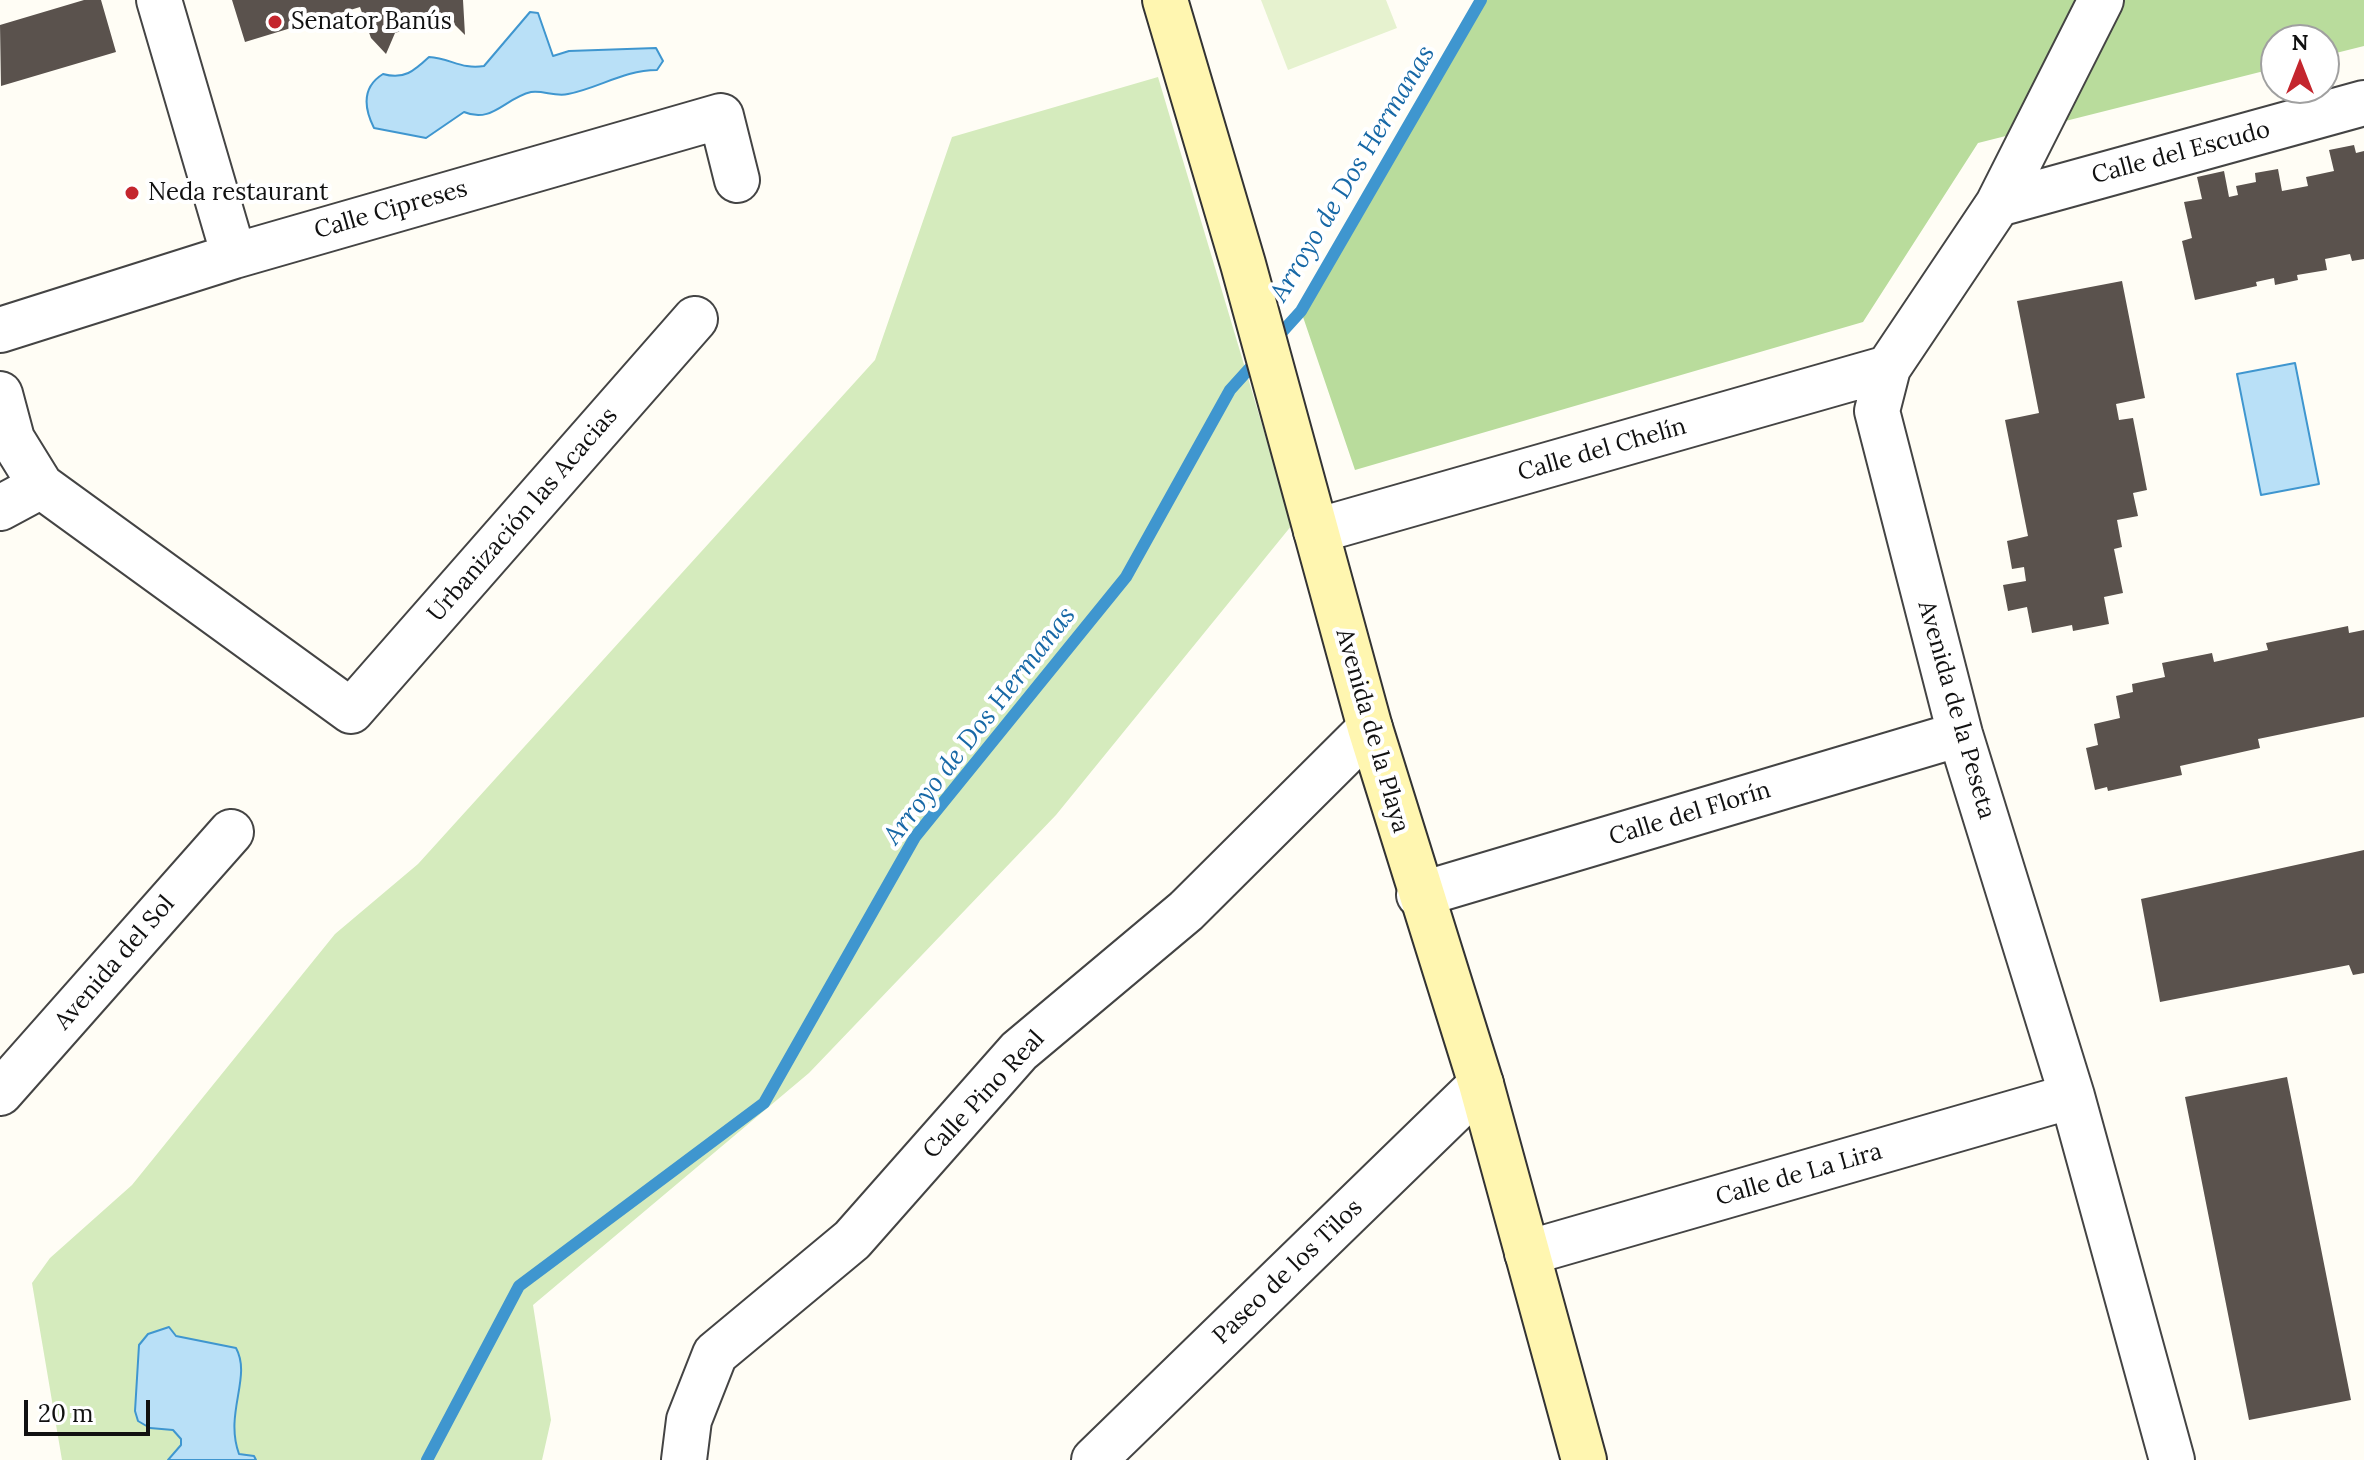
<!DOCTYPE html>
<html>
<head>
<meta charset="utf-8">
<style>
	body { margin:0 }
	#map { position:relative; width:2364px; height:1460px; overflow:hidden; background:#fffdf5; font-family:Lora,serif }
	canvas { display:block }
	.north { position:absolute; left:2260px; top:24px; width:80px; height:80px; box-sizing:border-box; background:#fff; border:2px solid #a0a0a0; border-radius:50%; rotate:0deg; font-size:22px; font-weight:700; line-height:32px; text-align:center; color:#111 }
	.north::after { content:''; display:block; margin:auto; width:28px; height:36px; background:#c4262e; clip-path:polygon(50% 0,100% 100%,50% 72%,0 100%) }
	.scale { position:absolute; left:24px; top:1400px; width:126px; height:36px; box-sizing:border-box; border:4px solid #111; border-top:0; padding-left:10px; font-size:24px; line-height:28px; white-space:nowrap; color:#111; -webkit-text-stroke:6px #fff; paint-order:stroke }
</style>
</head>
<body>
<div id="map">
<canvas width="2364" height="1460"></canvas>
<div class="north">N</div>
<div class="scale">20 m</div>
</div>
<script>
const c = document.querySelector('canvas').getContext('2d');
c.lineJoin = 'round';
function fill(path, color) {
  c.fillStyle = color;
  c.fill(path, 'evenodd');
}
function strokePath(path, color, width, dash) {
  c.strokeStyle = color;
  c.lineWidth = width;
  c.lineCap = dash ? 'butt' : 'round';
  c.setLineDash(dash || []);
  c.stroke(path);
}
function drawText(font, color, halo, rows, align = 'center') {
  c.font = font + ' Lora,serif';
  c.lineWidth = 8;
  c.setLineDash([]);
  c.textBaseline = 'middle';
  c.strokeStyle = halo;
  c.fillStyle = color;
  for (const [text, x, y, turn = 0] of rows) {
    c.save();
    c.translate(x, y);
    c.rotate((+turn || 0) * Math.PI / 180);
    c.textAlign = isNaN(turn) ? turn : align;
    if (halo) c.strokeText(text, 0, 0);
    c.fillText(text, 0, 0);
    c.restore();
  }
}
const green = new Path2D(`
	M 1158,77 L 1292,525 L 1056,815 L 809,1073 L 533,1305 L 551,1420 L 542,1460 L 62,1460 L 32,1283 L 50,1258 L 132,1185 L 335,934 L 418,864 L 875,360 L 952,137 Z`);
const forest = new Path2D(`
	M 1481,0 L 2364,0 L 2364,46 L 2324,56 L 2324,40 L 2276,40 L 2276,68 L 1978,143 L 1863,322 L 1355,470 L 1301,311 Z`);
const pitch = new Path2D(`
	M 1261,0 L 1386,0 L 1397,28 L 1288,70 Z`);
const water = new Path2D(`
	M 530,12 L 538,13 L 553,56 L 569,51 L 656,48 L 663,61 L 657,70 C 624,70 599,88 568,94 C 555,97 543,90 531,92 C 505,98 492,124 464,112 L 426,138 L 374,128 C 364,108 362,87 383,74 C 404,80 414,71 429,57 C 450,58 462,70 484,66 Z
	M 2295,363 L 2319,484 L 2261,495 L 2237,374 Z
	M 169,1327 L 176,1336 L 236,1348 C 252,1377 224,1413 239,1454 L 254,1456 L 256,1460 L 168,1460 L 181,1445 L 181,1439 L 173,1430 L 150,1428 L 138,1421 L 135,1411 L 139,1345 L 148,1334 Z`);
const stream = new Path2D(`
	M 1273,342 L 1301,311 L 1481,0
	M 427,1460 L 519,1286 L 764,1103 L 915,837 L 1126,577 L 1230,390 L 1258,359`);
const building = new Path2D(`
	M 84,0 L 101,0 L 116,52 L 1,86 L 0,25 Z
	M 232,0 L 463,0 L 465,35 L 446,16 L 395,33 L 386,54 L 371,38 L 360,7 L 245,42 Z
	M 2354,145 L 2356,153 L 2364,151 L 2364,259 L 2352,261 L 2350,254 L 2325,259 L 2327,270 L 2297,275 L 2298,280 L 2275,285 L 2274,278 L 2256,282 L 2257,286 L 2195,300 L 2182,241 L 2192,238 L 2184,202 L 2202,199 L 2197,177 L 2224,171 L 2229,197 L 2238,195 L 2236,186 L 2256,182 L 2255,173 L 2278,169 L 2282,191 L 2308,186 L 2306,177 L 2334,171 L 2329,150 Z
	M 2122,281 L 2145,398 L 2116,404 L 2119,420 L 2133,418 L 2147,490 L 2133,493 L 2138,516 L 2117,520 L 2122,547 L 2114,549 L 2123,593 L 2104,597 L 2109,624 L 2073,631 L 2072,625 L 2032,633 L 2027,607 L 2008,611 L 2003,585 L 2026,581 L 2024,567 L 2012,569 L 2007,541 L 2028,536 L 2005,420 L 2039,413 L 2017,301 Z
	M 2348,626 L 2349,633 L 2364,630 L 2364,717 L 2258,739 L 2260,748 L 2180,766 L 2182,775 L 2108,791 L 2107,787 L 2095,790 L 2086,748 L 2098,745 L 2094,724 L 2120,718 L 2116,696 L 2133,692 L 2132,684 L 2165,677 L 2162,663 L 2212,653 L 2214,662 L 2268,650 L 2266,643 Z
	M 2364,850 L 2364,973 L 2353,975 L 2349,965 L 2160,1002 L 2141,899 Z
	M 2287,1077 L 2351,1400 L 2249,1420 L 2185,1097 Z`);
const street = new Path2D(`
	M 159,0 L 234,256
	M 2101,0 L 1998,204 L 1888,368 L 1877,411 L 1960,734 L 2072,1096 L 2172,1460
	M 1998,204 L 2364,103
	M 0,330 L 234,256 L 721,116 L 737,180
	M 0,394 L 12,439 L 41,486 L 351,711 L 695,319
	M 0,508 L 41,486
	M 1316,531 L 1888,368
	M 1419,895 L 1960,734
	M 0,1093 L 231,832
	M 1527,1253 L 2072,1096
	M 684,1460 L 689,1420 L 715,1354 L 852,1240 L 1019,1051 L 1186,911 L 1370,728
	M 1094,1460 L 1481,1084`);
const secondary = new Path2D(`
	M 1165,0 L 1243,264 L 1370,728 L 1481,1084 L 1584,1460`);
const markers = [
	[275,22,8,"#c4262e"],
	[132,193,8,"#c4262e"]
];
const poiNames = [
	["Senator Banús",291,22],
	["Neda restaurant",148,193]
];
const streetNames = [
	["Calle del Escudo",2181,153,-15],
	["Calle Cipreses",391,210,-16],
	["Calle del Chelín",1602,450,-16],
	["Urbanización las Acacias",523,515,-49],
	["Avenida de la Peseta",1956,710,74],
	["Avenida de la Playa",1372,731,74],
	["Calle del Florín",1690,814,-17],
	["Avenida del Sol",115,963,-49],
	["Calle Pino Real",984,1095,-47],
	["Calle de La Lira",1799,1175,-16],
	["Paseo de los Tilos",1288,1272,-44]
];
const waterNames = [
	["Arroyo de Dos Hermanas",1353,174,-59],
	["Arroyo de Dos Hermanas",980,726,-52]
];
fill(green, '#d5ebbd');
fill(forest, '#b9dc9c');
fill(pitch, '#e6f2cf');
fill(water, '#b9e0f7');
strokePath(water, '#3f96cf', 2);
strokePath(stream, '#3f96cf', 12);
fill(building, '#5a524d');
strokePath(street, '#444', 48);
strokePath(secondary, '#333', 48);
strokePath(street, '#fff', 44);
strokePath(secondary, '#fff6b0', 44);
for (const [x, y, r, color] of markers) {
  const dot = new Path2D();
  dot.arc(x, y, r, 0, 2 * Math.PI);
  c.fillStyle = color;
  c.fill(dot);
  strokePath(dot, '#fff', 3);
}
drawText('24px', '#111', '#fff', poiNames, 'left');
drawText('24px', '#111', '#fff', streetNames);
drawText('italic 26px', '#1768a6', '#fff', waterNames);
</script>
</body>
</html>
